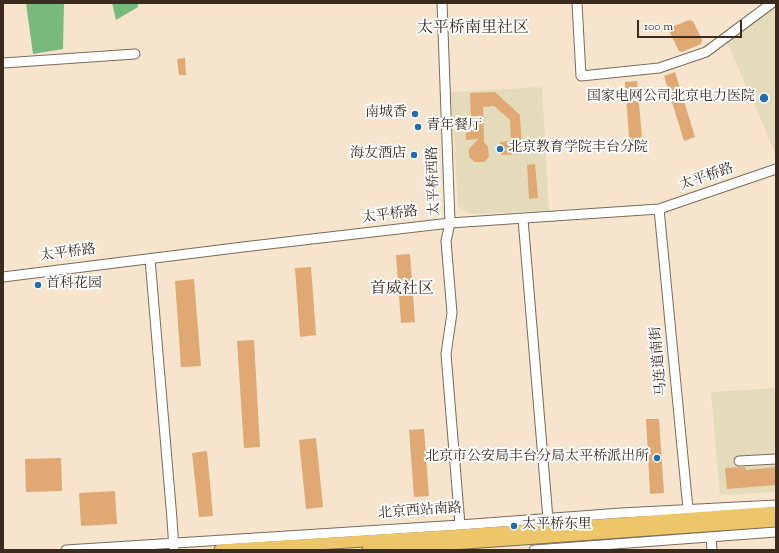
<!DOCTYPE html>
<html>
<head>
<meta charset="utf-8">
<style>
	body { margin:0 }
	#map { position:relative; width:779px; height:553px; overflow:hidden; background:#f6e4cd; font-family:"Sorts Mill Goudy",serif }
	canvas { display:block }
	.frame { position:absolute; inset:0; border:4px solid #3b2a1e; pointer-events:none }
	.scale { position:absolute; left:637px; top:20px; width:105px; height:18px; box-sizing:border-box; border:2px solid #3b2a1e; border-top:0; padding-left:5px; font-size:12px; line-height:14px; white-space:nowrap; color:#3b2a1e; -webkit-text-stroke:3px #fff; paint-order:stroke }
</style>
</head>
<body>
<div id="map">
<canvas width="779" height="553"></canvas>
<div class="frame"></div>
<div class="scale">100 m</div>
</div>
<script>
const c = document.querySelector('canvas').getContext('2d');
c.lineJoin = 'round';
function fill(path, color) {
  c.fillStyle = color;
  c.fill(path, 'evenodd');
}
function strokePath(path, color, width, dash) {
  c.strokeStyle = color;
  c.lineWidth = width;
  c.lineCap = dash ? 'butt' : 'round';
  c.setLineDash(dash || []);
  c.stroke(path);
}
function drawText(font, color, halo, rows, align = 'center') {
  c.font = font + ' "Sorts Mill Goudy","Noto Serif SC",serif';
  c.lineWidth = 4;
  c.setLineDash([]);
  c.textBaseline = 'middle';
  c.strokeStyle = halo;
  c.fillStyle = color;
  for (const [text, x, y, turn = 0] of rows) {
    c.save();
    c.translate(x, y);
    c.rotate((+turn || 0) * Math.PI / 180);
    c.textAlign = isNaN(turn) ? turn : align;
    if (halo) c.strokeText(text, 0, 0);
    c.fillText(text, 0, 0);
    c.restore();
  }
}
const built = new Path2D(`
	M 776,7 L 776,155 L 727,42 Z
	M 542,87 L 549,211 L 470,214 L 458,206 L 451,92 Z
	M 776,388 L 776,492 L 720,495 L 711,392 Z`);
const forest = new Path2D(`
	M 26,3 L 64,3 L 63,49 L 33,54 Z
	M 112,3 L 138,3 L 138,7 L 116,20 Z`);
const building = new Path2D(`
	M 689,20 L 693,21 L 702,40 L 701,44 L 682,52 L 679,51 L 670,33 L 672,27 Z
	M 185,58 L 186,75 L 179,75 L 177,59 Z
	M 675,72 L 695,137 L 684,141 L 664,76 Z
	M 637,81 L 643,149 L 630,150 L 625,82 Z
	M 495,92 L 520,115 L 522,154 L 501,155 L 500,142 L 511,141 L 510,120 L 494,106 L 483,107 L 484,142 L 488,147 L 489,157 L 484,162 L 475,162 L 469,157 L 469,149 L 478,139 L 466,140 L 465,119 L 471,119 L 470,93 Z
	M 535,164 L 538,198 L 529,199 L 527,165 Z
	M 410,254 L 415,322 L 401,323 L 396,255 Z
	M 311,267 L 316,335 L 300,337 L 295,268 Z
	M 194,279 L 201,366 L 181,367 L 175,281 Z
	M 254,340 L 260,447 L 244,448 L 237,341 Z
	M 646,419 L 659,419 L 664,493 L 650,494 Z
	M 424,429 L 429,496 L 414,497 L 409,430 Z
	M 316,438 L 323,507 L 306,509 L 299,440 Z
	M 207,451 L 213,516 L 199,517 L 192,453 Z
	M 61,458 L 62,491 L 26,492 L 25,459 Z
	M 745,467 L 746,470 L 776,467 L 776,485 L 727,489 L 725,468 Z
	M 115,491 L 117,524 L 81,526 L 79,493 Z`);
const minor = new Path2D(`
	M 442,3 L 450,223 L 446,241 L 452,313 L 446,354 L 460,525
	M 577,3 L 581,76 L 659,68 L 706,52 L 772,3
	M 3,63 L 135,54
	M 659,209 L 688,509
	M 523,219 L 548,519
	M 150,259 L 172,519 L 174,550
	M 3,277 L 243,247 L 450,223 L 659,209 L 776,169
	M 739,461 L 776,459
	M 711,537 L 712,550
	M 66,550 L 460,525 L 621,513 L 776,505
	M 534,550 L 776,532`);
const major = new Path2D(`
	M 220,550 L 461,535 L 776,512
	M 368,550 L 776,521`);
const markers = [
	[764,98,5,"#1f6fb2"],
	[415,114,4,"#1f6fb2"],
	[418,127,4,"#1f6fb2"],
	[500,149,4,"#1f6fb2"],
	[414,155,4,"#1f6fb2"],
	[38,285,4,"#1f6fb2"],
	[657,458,4,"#1f6fb2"],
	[514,526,4,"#1f6fb2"]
];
const poiNames = [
	["国家电网公司北京电力医院",755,98],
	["南城香",407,114],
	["青年餐厅",426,127,"left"],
	["北京教育学院丰台分院",508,149,"left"],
	["海友酒店",406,155],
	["首科花园",46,285,"left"],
	["北京市公安局丰台分局太平桥派出所",649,458],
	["太平桥东里",522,526,"left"]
];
const streetNames = [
	["太平桥路",707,178,-19],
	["太平桥西路",435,181,-92],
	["太平桥路",390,216,-7],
	["太平桥路",68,254,-7],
	["马连道南街",660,361,-95],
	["北京西站南路",420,512,-4]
];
const quarterNames = [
	["太平桥南里社区",473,29],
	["首威社区",402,290]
];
fill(built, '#e4dbba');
fill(forest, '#78ba7c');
fill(building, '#e0a974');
strokePath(minor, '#7c6b5b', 11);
strokePath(major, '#7c6b5b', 13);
strokePath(minor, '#fff', 9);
strokePath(major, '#ecc669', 11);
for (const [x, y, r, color] of markers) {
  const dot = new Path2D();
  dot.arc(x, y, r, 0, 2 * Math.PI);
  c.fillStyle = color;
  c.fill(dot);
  strokePath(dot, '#fff', 1.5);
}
drawText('14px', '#3b2a1e', '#fff', poiNames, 'right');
drawText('14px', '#3b2a1e', '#fff', streetNames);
drawText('16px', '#3b2a1e', '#fff', quarterNames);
</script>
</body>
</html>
